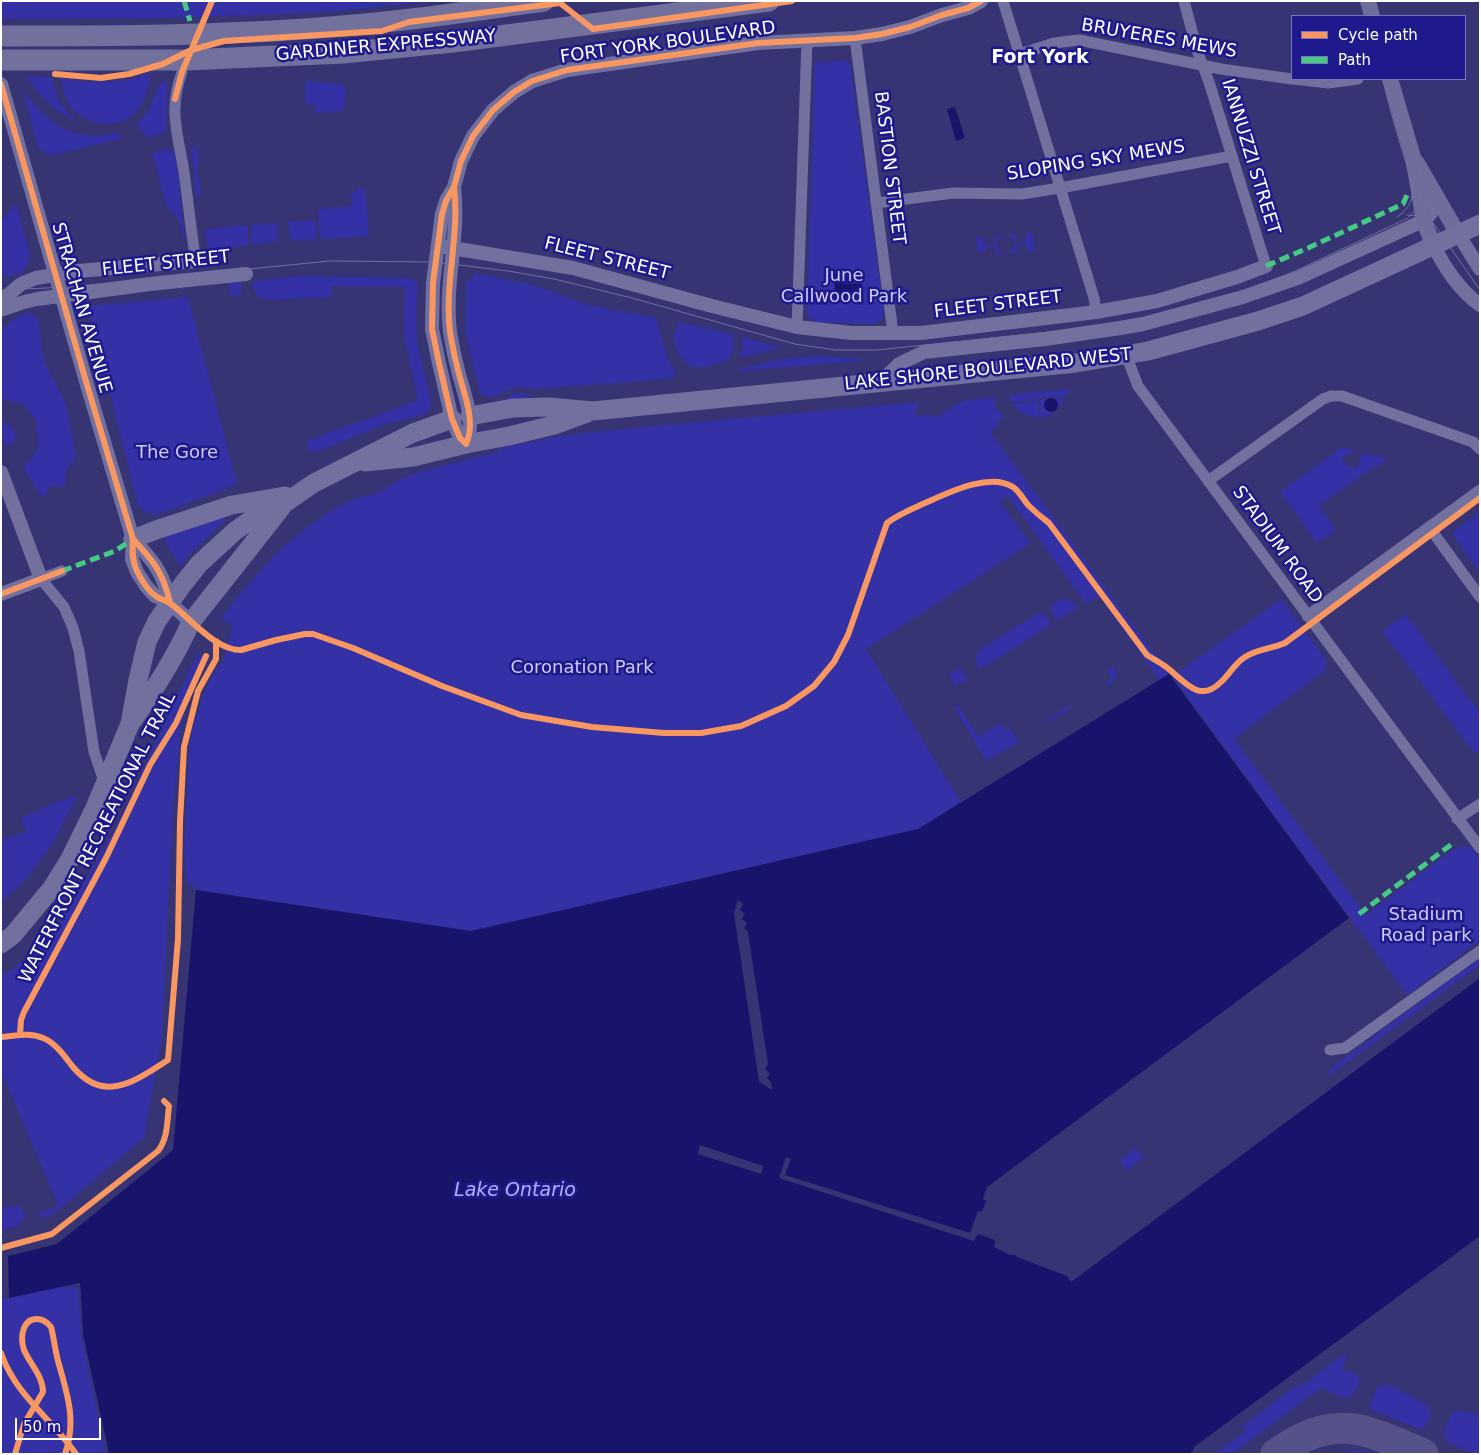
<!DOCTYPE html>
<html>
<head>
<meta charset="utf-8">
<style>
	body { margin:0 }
	#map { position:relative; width:1481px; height:1455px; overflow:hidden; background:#363473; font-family:"DejaVu Sans",sans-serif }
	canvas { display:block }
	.frame { position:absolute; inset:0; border:2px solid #fff; pointer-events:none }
	.legend { position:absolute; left:1291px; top:15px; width:175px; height:65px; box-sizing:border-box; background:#1e1a8d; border:1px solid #7876bb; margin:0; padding:6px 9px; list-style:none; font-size:15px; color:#fff }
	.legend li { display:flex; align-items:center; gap:10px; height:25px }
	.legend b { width:25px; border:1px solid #7876bb }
	.scale { position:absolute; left:15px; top:1418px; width:86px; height:22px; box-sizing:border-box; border:2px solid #fff; border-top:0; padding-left:6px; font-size:15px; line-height:18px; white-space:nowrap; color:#fff; -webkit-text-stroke:4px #1e1a8d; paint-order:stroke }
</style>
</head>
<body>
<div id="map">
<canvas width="1481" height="1455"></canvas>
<div class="frame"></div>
<ul class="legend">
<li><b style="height:6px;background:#f99763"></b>Cycle path</li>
<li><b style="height:6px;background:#46c982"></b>Path</li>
</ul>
<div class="scale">50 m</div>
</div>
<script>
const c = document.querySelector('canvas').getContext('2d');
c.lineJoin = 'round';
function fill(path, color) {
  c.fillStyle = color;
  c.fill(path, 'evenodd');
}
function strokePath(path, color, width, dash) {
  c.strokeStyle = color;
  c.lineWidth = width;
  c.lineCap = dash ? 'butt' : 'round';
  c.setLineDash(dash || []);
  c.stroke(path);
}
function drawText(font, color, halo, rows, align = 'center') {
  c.font = font + ' "DejaVu Sans",sans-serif';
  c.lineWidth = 5;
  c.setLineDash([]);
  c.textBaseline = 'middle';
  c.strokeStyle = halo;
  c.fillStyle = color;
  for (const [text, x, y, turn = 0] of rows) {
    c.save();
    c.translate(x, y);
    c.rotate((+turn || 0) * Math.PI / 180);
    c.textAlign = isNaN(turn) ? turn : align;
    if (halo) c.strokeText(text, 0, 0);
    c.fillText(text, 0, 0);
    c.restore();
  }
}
const green = new Path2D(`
	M 1,1 L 433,1 L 330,12 L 165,18 L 3,19 L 1,12 Z
	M 848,60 L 850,64 L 884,310 L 882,319 L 875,324 L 815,322 L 807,315 L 815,65 L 816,62 Z
	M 151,73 C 149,89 144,108 130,117 C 112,130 84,124 71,107 C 64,98 63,89 61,78 L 79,82 L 124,81 Z
	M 26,76 L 51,77 L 59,102 L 78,123 C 52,108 43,101 26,76 Z
	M 167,81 L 166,127 L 164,133 L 147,138 L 137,125 L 149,110 L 159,84 Z
	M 305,81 L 346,85 L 344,109 L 341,111 L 315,113 L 314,104 L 306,105 Z
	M 23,91 C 41,112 55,131 85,135 C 96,137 109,134 120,133 L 121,139 L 53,155 L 46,154 L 38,147 Z
	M 194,146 L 197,146 L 199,163 L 196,170 L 200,178 L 201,196 L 199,196 L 196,193 L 191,148 Z
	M 165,149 L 174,152 L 176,157 L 185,239 L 183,239 C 181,225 179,216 167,208 L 152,153 Z
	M 358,187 L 365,187 L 369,236 L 320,239 L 318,209 L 352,206 L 351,192 L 358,191 Z
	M 17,205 L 30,256 C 29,271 16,277 1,276 L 1,223 L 13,206 Z
	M 315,220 L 317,239 L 291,241 L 288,221 Z
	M 277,223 L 278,241 L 252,245 L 251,225 Z
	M 247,225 L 249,245 L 214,249 L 209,248 L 207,245 L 205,232 L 209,229 Z
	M 1025,233 L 1033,233 L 1035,251 L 1027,252 L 1026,244 L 1017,245 L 1017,253 L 1010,254 L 1009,251 L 1013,251 L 1013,247 L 1015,244 L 1012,237 L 1008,237 L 1007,235 L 1015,234 L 1017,243 L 1026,241 Z
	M 1002,236 L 1002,238 L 998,239 L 996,246 L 999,248 L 999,252 L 1003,252 L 1004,254 L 996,255 L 995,247 L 986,248 L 986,253 L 984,251 L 977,252 L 976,238 L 984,237 L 985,246 L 994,245 L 994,237 Z
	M 474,274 L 503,278 L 503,280 L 527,283 L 589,305 L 656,318 L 668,360 L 677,374 L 672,378 L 651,380 L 539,389 L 516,387 L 496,396 L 486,397 L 480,393 L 465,331 L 466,280 L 473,280 Z
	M 301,276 L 409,278 L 415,280 L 418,285 L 416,309 L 417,342 L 431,402 C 431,408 429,410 425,414 L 386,424 L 314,453 L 309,450 L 306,441 L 418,400 L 404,336 L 405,287 L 331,286 L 332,297 L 267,300 C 258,298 255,294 252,285 L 254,281 Z
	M 241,282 L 241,295 L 235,296 L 229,292 L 229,283 Z
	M 188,297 L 237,484 L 157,515 L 144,512 L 138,505 L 88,306 Z
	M 29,312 L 38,319 L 44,361 L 66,404 L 76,457 L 65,473 L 66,484 L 64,486 L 60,487 L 54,485 L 49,488 L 45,496 L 40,495 L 23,468 L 32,458 L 38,447 L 36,420 L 22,404 L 1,398 L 1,331 L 12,320 Z
	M 679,322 L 734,335 L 733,352 L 727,361 L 704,367 L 691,367 C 676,353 668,342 679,322 Z
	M 742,337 L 781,348 L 738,358 L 743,347 Z
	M 818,356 L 860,358 L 860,361 L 739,371 L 738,369 L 789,358 Z
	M 1069,389 L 1068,395 L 1011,402 L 1009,395 Z
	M 520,392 L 534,396 L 503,401 L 513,394 Z
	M 994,397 L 996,408 L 1004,418 L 997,422 L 999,425 L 990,432 L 1150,648 C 1159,658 1168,663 1177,673 L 1281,599 L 1326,660 L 1327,663 L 1324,671 L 1234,739 L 1366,915 L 1452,850 L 1461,846 L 1472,848 L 1480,858 L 1480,940 L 1407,995 L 1170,674 L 1159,680 L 1099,596 L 1086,604 L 1008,496 L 999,501 L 1031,543 L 866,649 L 961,802 L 918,829 L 471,931 L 196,890 L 187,881 L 184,852 L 189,749 L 191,735 L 201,702 L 212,676 L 224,660 L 232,625 L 221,619 C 258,569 303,519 362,496 C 366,495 370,495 373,494 C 385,490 395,481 407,476 C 436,466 469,460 499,452 L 499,448 L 557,437 L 610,430 L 919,402 L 914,415 L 939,416 L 954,405 L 967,400 Z
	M 1066,397 L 1058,409 L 1059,404 L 1047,411 L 1054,412 L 1046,417 L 1041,417 L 1040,400 Z
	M 1038,400 L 1040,418 L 1023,414 L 1012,404 Z
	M 3,423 C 12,425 14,429 16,437 L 11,446 L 6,445 L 1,433 L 1,424 Z
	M 1342,447 L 1353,450 L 1351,453 L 1342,458 L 1346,465 L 1357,469 L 1362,453 L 1386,458 C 1383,463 1379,468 1372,468 L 1319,506 L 1336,530 L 1317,543 L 1280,492 Z
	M 1480,512 L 1480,573 L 1453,535 L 1455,530 Z
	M 224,517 L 226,519 L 193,551 L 190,551 L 190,554 L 180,566 L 163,537 Z
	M 1066,599 L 1072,601 L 1078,608 L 1056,621 L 1051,609 L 1052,604 L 1059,600 Z
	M 1040,612 L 1047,618 L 1051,625 L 979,670 C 976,662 974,657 979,650 Z
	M 1406,614 L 1480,713 L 1480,749 L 1474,753 L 1382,631 Z
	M 197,654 L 207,658 L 190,694 L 181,727 L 173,805 L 162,1038 L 144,1138 L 60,1209 C 53,1214 46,1221 37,1215 L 39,1213 L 52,1209 L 58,1205 L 1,1071 L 1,976 L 16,967 L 56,930 L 115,829 Z
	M 1114,666 L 1117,676 L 1115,680 L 1107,686 L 1104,684 L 1112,679 L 1107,669 Z
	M 960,668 L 961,668 L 967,680 L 955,686 L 949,674 Z
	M 958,705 L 978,736 L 1001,723 L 1006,730 L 1009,727 L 1019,742 L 986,761 L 954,707 Z
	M 1070,705 L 1069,710 L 1048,722 L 1047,719 Z
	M 78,794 L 53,843 L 28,877 L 1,903 L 1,840 L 26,832 L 21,818 L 61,800 Z
	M 1480,958 L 1480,965 L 1330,1075 L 1327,1072 L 1334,1066 Z
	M 1135,1148 L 1143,1155 L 1144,1157 L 1128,1170 L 1125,1169 L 1121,1162 L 1121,1159 Z
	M 19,1205 L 24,1213 L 24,1220 L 17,1226 L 1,1230 L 1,1208 Z
	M 80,1283 L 83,1335 L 109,1454 L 1,1454 L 1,1299 Z
	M 1348,1351 L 1342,1369 L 1358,1374 L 1357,1377 L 1361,1378 C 1358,1386 1354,1396 1345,1399 L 1321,1388 L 1232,1454 L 1214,1454 L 1245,1431 L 1242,1426 L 1298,1384 L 1300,1387 Z
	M 1390,1385 L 1426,1404 L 1430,1409 L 1431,1417 L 1422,1430 L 1370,1409 C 1370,1400 1373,1394 1379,1386 Z
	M 1454,1410 L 1480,1414 L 1480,1454 L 1473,1454 L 1446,1441 L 1444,1431 Z
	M 1360,1450 L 1374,1454 L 1327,1454 Z`);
const water = new Path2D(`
	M 955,107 L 965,138 L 956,141 L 947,109 Z
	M 835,283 L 862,284 L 862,297 L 834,296 Z
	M1044 405a7 7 0 1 1 14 0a7 7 0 1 1-14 0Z
	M 1169,674 L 1349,918 L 987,1187 L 983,1199 L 986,1201 L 982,1212 L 978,1211 L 970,1233 L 785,1175 L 791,1159 L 786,1157 L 779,1178 L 974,1241 L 978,1234 L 995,1240 L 994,1247 L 1010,1255 L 1015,1255 L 1017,1257 L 1067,1276 L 1071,1282 L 1480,978 L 1480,1236 L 1194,1447 L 1194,1449 L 1189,1454 L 109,1454 L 83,1335 L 80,1283 L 9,1298 L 8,1256 L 57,1244 L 173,1150 L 196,890 L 471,931 L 918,829 ZM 738,900 L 743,904 L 740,910 L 745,914 L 742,919 L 747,923 L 744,928 L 748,932 L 768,1064 L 765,1069 L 770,1073 L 767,1078 L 771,1082 L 772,1090 L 759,1082 L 734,913 Z`);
const pier = new Path2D(`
	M 700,1145 L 763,1166 L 761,1174 L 698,1154 Z
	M 80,1283 L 83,1335 L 109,1454 L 106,1454 L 81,1335 L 78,1286 L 65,1289 L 63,1287 Z`);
const taxiway = new Path2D(`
	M 1276,1454 C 1335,1412 1363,1428 1423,1454`);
const minor = new Path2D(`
	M 1003,1 L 1094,298 L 1096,312
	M 1184,1 L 1198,53 L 1209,82 L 1266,266
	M 855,38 L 893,333
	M 1020,54 L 1054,43 L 1079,40 L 1221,69 L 1292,79
	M 182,72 C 168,111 178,134 184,172 C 188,201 191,231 196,261
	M 1293,79 L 1328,83 L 1358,79
	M 876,203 L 953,193 L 1022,194 L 1060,188 L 1232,156
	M 797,327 L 807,40
	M 1126,355 L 1138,386 L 1480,848
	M 1208,481 L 1323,399 L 1331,396 L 1342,396 L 1473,442 L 1480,449
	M 1429,527 L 1480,597
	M 62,571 L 41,579 L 64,607 L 73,628 L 79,651 L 94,752 L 105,784
	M 1307,616 L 1480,490
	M 1457,819 L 1480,804
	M 1330,1050 L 1345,1048 L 1480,951`);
const tertiary = new Path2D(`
	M 1,84 L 85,378 L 133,539 L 132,559 L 137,572 L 146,586 L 155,596 L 170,603 L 191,622
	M 454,187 C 460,236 444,283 450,332 C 452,343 454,355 457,366 C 462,390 477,420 466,444 L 460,438 L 452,419 L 439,363 L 432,329 L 433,283 L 442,214 L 446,201 L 454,187 L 461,161 L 473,136 L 493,110 L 514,92 L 532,81 L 567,70 L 758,43 L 855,38 L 882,34 L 910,27 L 942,15 L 968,8 L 981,1
	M 1458,234 L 1480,269
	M 1433,245 C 1445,268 1459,290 1480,305
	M 446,247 L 573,268 L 712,306 L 797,327 L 851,333 L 921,333 L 1096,312 L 1157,301 L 1237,277 L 1266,266
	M 1,301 L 21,284 L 36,278 L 78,271 L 196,261
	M 1,310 L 24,302 L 37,299 L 150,284 L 246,274
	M 881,382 L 899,364 L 924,352 L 1045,339 L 1120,328 L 1143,324 L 1243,297 L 1298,278 L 1425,220 L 1431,213 L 1436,196
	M 1,472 L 41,579 L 1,594
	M 133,539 C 154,562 163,572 170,603`);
const secondary = new Path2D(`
	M 1368,1 L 1372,16
	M 1390,79 L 1413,157 L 1424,221 L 1433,245
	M 1417,163 L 1458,234`);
const trunk = new Path2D(`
	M 470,416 L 513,408 L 549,407 L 593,411 L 1076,363 L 1148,351 L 1258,321 L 1303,306 L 1480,224
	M 365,462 L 413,457 L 466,444 L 509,436 L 554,425 L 587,413
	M 133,539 L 156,530 L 232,505 L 285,496
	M 133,720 C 155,689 175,658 191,622 L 281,508
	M 1,944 L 13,935 L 52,888 L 70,859 L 94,810 L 130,724 L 138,680 L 147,642 L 157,621 L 183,584 L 199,564 L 235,531 L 252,519 L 285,503 L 314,483 L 413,433 L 452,419`);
const motorway = new Path2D(`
	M 1,36 C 111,36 220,36 330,27 C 401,22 472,11 544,1
	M 1,60 L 187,60 L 343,53 L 453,42 L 769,1`);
const tram = new Path2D(`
	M 1365,1 L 1369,16
	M 1383,79 C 1388,103 1395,126 1402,150 C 1406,164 1413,181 1412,196 C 1411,206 1404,212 1397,217
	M 1407,215 L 1424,216 L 1434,224 L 1480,290
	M 1399,225 L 1411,224 L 1421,229 L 1469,290 L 1480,299
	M 1,290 L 69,287 L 329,261 L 435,262 L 508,271 L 554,279 L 632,298 L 795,344 L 836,350 L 877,350 L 1058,331 L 1118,324 L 1157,316 L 1217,300 L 1291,273 L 1408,218 C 1433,195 1417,157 1409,130 C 1404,113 1399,96 1394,79`);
const quiet = new Path2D(`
	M 184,1 L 190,21
	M 1266,266 L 1308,248 L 1403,204 L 1407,195
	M 62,571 L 115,551 L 133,539
	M 1359,914 L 1452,844`);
const cycleway = new Path2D(`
	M 55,74 L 101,78 L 129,74 L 163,64 L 191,50 L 224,41 L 382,31 L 409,22 L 560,3 L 593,29 L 792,1
	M 1,84 L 85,378 L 133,539 C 132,551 132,562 138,573 C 142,581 149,592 157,597 C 161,599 167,601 171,604 C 189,617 216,651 241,650 L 276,640 L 305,634 L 313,634 L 353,648 L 442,686 L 521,715 L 592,727 L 664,733 L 701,733 L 741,726 L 786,706 L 814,686 L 834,662 L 848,635 L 887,523 C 899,514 912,509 925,503 C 948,493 989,472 1013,487 C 1020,492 1023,499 1028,505 C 1035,512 1041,517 1049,523 L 1147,655 C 1155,660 1163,664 1170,670 C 1186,683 1200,703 1221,682 C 1230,674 1234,664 1245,657 C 1257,649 1271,649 1285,643 L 1480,498
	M 175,99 L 182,72 L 212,1
	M 454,187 C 460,236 444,283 450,332 C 452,343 454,355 457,366 C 462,390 477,420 466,444 L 460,438 L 452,419 L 439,363 L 432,329 L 433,283 L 442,214 L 446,201 L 454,187 L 461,161 L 473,136 L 493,110 L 514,92 L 532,81 L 567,70 L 758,43 L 855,38 L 882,34 L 910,27 L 942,15 L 968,8 L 981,1
	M 133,539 C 154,562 163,572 170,603
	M 1,594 L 62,571
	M 20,1035 L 21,1020 L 24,1012 L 106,858 L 150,765 L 176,723 L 206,656
	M 1,1037 C 15,1036 29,1032 43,1038 C 56,1043 65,1057 73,1067 C 105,1105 136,1080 168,1060 L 178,939 L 180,822 L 184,747 L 198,691 L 216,659 L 216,641
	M 1,1248 L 52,1234 L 158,1151 C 168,1138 167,1122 169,1106 L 164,1101
	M 1,1353 C 15,1395 52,1419 76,1454
	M 15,1454 L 24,1424 L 43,1392 C 43,1376 30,1364 24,1350 C 20,1338 22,1319 37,1319 C 43,1319 47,1322 51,1327 C 54,1338 55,1350 58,1361 C 67,1393 77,1421 65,1454`);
const streetNames = [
	["BRUYERES MEWS",1159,39,10],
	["FORT YORK BOULEVARD",668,43,-8],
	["GARDINER EXPRESSWAY",386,46,-5],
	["IANNUZZI STREET",1250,157,73],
	["SLOPING SKY MEWS",1096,161,-9],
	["BASTION STREET",889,168,83],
	["FLEET STREET",607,259,14],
	["FLEET STREET",166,264,-6],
	["FLEET STREET",998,305,-7],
	["STRACHAN AVENUE",81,308,74],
	["LAKE SHORE BOULEVARD WEST",988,370,-6],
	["STADIUM ROAD",1277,545,54],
	["WATERFRONT RECREATIONAL TRAIL",98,838,-63]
];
const parkNames = [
	["June",844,276],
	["Callwood Park",844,297],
	["The Gore",177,453],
	["Coronation Park",582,668],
	["Stadium",1426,915],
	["Road park",1426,936]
];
const neighbourhoodNames = [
	["Fort York",1040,58]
];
const waterNames = [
	["Lake Ontario",515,1191]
];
fill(green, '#3331a5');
fill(water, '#18146c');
fill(pier, '#363473');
strokePath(taxiway, '#545288', 31);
strokePath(minor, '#72709f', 11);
strokePath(tertiary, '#72709f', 14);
strokePath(secondary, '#6f6d9c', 16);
strokePath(trunk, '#72709e', 19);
strokePath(motorway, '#72719e', 21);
strokePath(tram, '#72719e', 1);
strokePath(quiet, '#46c982', 5, [10, 5]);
strokePath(cycleway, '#f99763', 6);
drawText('18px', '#fff', '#1e1a8d', streetNames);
drawText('18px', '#cdccfa', '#1e1a8d', parkNames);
drawText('bold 19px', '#fff', '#1e1a8d', neighbourhoodNames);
drawText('italic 19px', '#b3b2f5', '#1e1a8d', waterNames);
</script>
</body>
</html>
